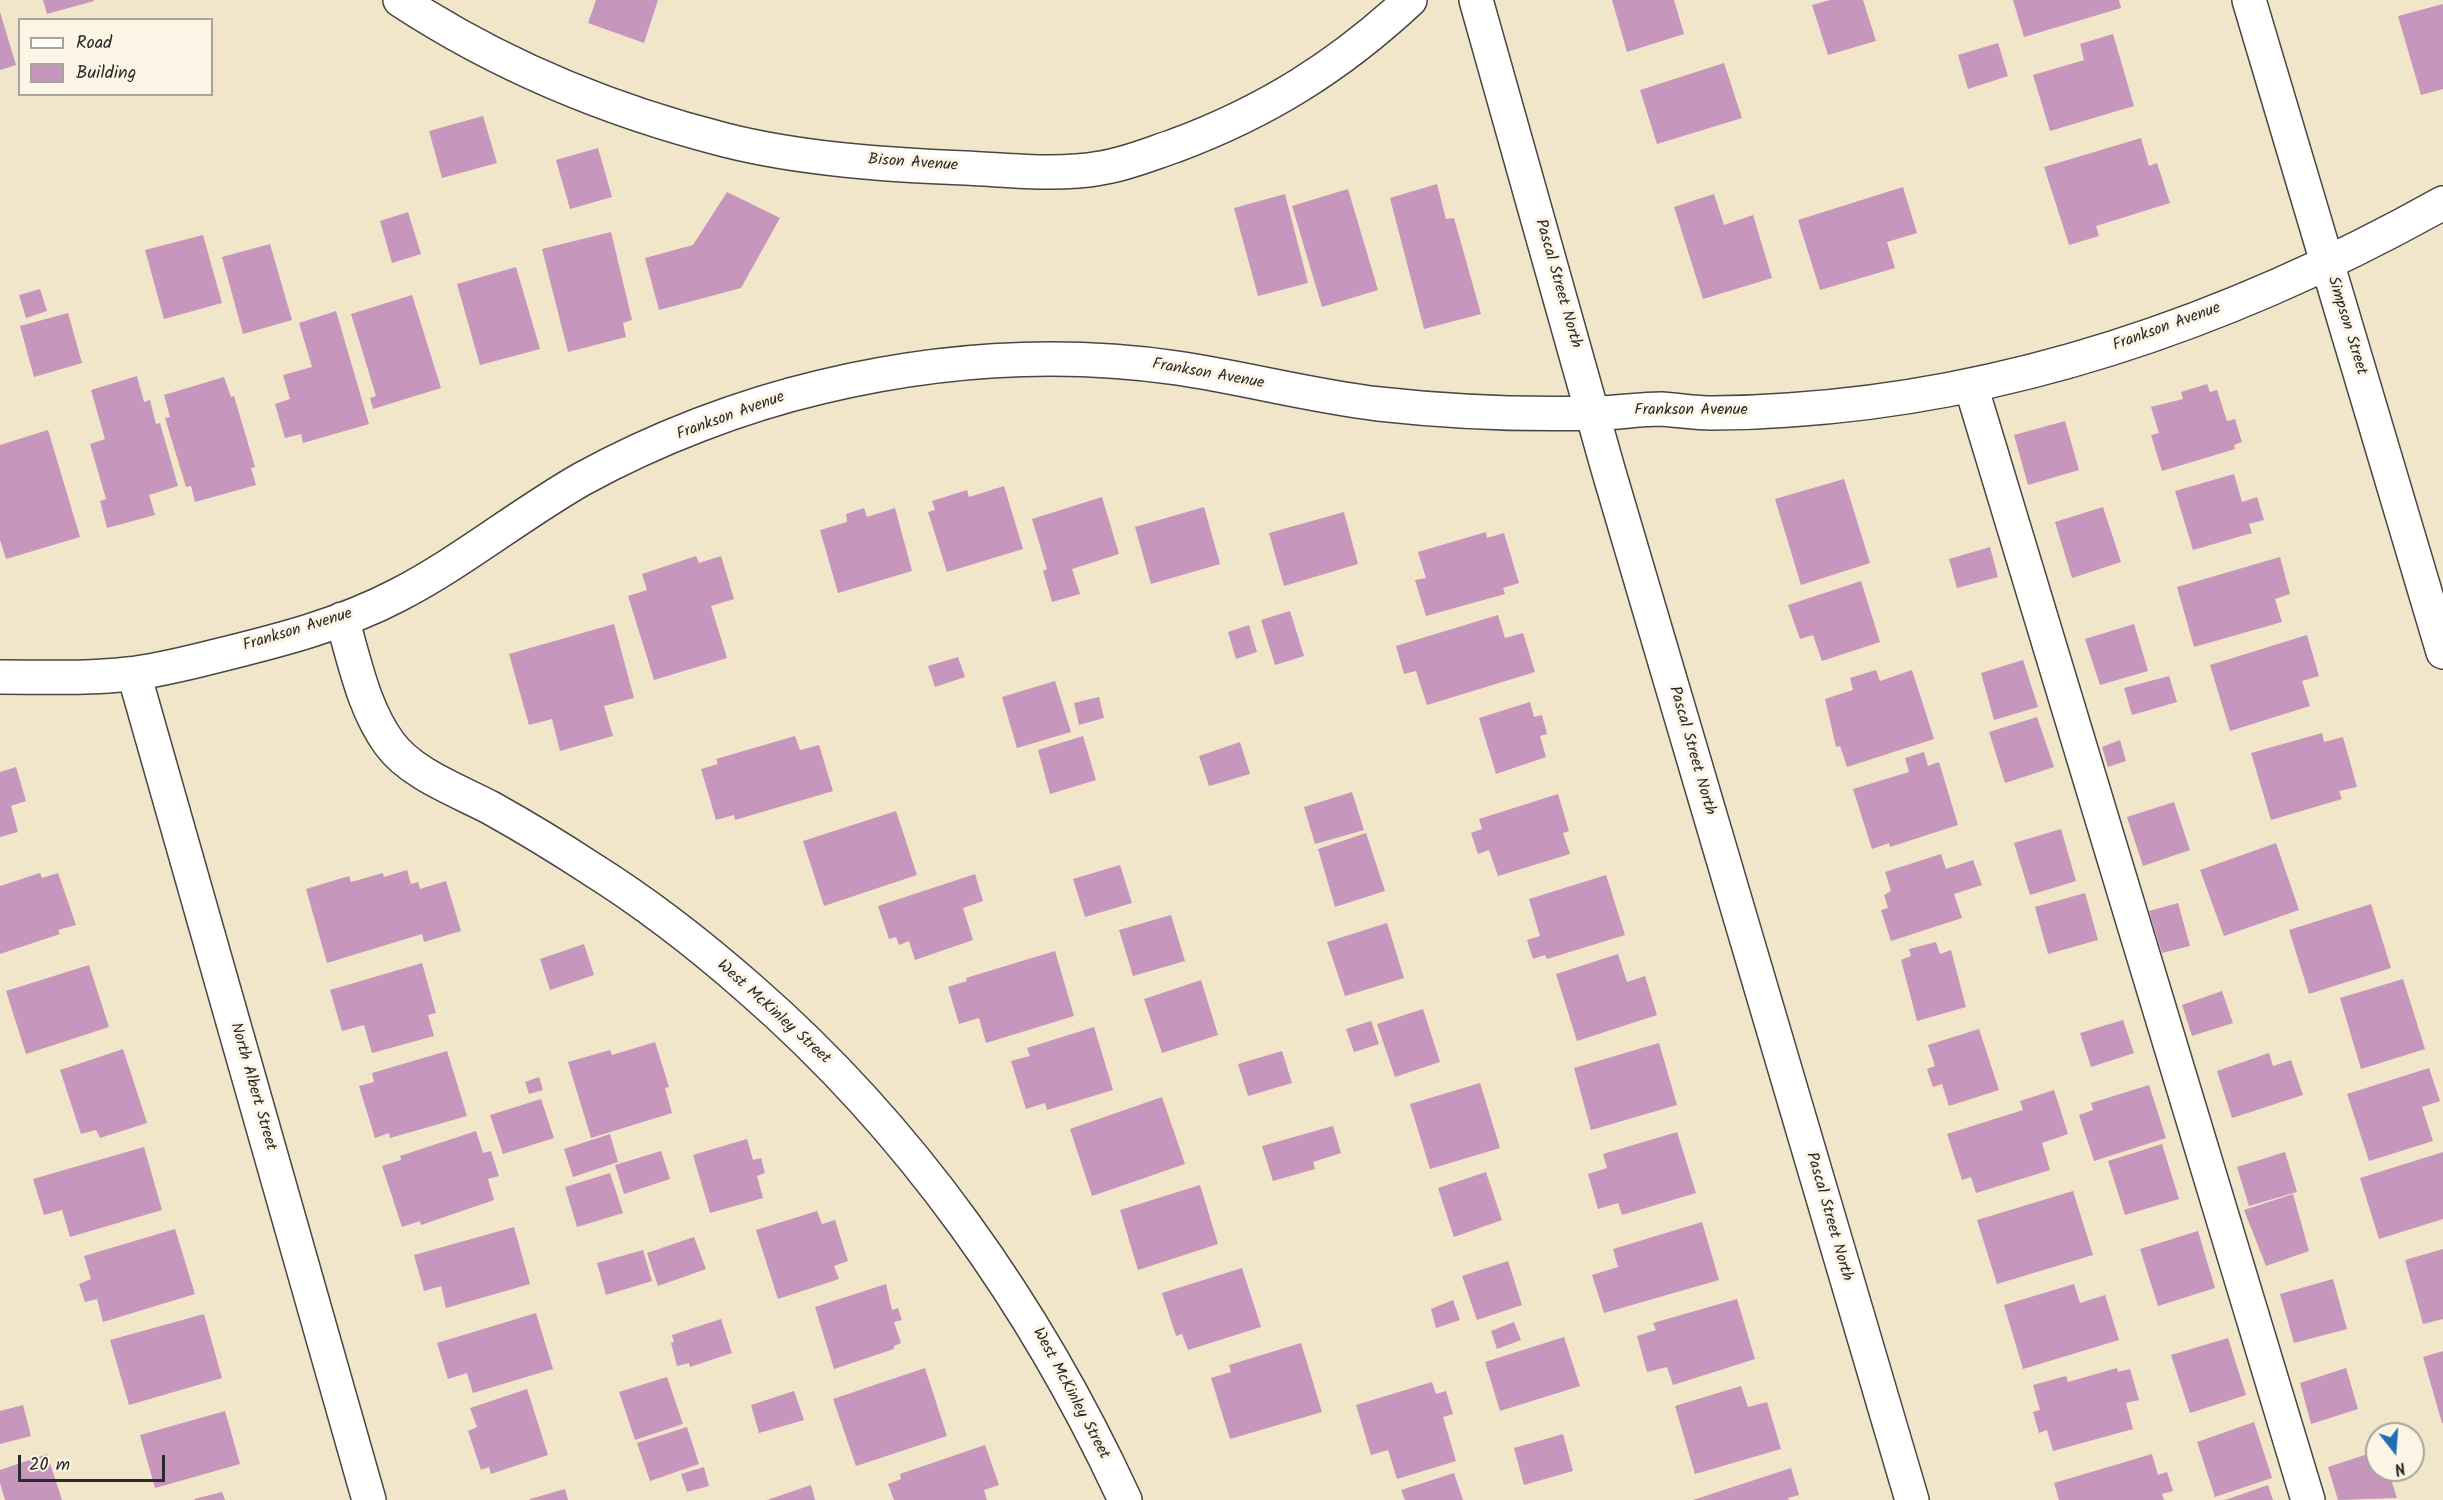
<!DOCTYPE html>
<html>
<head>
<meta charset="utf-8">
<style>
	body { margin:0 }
	#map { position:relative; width:2443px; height:1500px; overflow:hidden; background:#f1e6ca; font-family:Kalam,sans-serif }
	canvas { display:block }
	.legend { position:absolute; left:18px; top:18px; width:195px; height:78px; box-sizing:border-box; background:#fcf5e5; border:2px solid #a8a49b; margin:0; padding:8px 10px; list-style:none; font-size:18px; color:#2b2b2b }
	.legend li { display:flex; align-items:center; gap:12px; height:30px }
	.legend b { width:30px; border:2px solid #a8a49b }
	.north { position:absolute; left:2365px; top:1422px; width:60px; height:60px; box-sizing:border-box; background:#fcf5e5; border:2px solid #a8a49b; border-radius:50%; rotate:163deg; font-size:16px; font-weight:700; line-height:24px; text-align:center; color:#2b2b2b }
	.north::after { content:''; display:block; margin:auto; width:21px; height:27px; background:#1f6fb2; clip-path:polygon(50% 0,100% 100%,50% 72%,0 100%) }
	.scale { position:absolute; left:18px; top:1455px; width:147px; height:27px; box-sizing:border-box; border:3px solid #2b2b2b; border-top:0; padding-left:8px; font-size:18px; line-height:21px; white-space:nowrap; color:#2b2b2b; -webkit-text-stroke:4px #fcf5e5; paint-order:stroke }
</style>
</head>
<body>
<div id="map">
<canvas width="2443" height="1500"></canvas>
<ul class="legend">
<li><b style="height:8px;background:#fff"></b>Road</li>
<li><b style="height:16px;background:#c796bc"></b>Building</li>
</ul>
<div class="north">N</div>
<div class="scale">20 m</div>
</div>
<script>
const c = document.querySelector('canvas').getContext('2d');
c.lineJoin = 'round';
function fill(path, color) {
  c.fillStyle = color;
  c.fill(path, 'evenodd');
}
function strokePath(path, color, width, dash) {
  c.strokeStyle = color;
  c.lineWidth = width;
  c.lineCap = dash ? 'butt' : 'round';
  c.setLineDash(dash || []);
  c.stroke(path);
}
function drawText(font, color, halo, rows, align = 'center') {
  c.font = font + ' Kalam,sans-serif';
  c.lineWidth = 6;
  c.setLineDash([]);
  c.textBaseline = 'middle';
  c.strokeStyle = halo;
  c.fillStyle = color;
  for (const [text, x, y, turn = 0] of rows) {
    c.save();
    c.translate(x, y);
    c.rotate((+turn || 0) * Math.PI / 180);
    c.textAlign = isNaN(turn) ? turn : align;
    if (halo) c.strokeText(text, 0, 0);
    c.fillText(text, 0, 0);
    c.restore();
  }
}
const building = new Path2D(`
	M 43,0 L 94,0 L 94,1 L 47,14 Z
	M 596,0 L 658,0 L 644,43 L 588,23 Z
	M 1612,0 L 1674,0 L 1684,34 L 1627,52 Z
	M 1830,0 L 1863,0 L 1876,41 L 1828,55 L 1812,5 Z
	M 2013,0 L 2119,0 L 2121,8 L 2024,37 Z
	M 2443,4 L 2443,89 L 2421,95 L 2398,16 Z
	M 0,12 L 16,65 L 0,70 Z
	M 2113,34 L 2134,106 L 2050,131 L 2033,75 L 2084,60 L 2080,44 Z
	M 1998,43 L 2008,76 L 1968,89 L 1958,55 Z
	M 1724,63 L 1742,118 L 1657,144 L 1640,90 Z
	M 483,116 L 497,163 L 442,178 L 429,131 Z
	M 2141,138 L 2149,166 L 2157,163 L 2170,203 L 2096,226 L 2099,236 L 2069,245 L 2044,167 Z
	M 598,148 L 612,197 L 570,209 L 556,160 Z
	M 1437,184 L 1446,219 L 1454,218 L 1481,314 L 1424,329 L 1390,198 Z
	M 1903,187 L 1917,233 L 1887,242 L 1895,268 L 1820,290 L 1798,220 Z
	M 1348,189 L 1378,290 L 1322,307 L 1292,206 Z
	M 727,192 L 780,218 L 741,288 L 659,310 L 645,258 L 693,245 Z
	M 1285,194 L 1308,283 L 1258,296 L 1234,208 Z
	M 1714,194 L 1724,225 L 1753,215 L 1772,278 L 1703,299 L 1674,207 Z
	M 408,212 L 421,254 L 392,263 L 380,221 Z
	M 611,232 L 632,320 L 623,323 L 626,337 L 568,352 L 542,249 Z
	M 203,235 L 222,303 L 164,319 L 145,250 Z
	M 270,244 L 292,320 L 243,334 L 222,257 Z
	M 516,267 L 540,349 L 480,365 L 457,284 Z
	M 40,289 L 47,311 L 26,318 L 19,295 Z
	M 412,295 L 441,388 L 373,409 L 370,398 L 376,396 L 351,314 Z
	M 336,311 L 369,424 L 303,443 L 301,434 L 285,438 L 275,404 L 290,399 L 283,375 L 312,367 L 299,323 Z
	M 68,313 L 82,363 L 34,377 L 20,326 Z
	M 137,376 L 144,402 L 150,400 L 156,424 L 160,423 L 178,486 L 149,495 L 155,515 L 107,528 L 100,501 L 106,499 L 90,444 L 105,439 L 91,390 Z
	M 224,377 L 231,397 L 234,396 L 255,467 L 251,468 L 256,485 L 195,502 L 191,486 L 186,487 L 165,418 L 170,417 L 164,395 Z
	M 2207,384 L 2210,392 L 2217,390 L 2227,421 L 2235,419 L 2242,442 L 2234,445 L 2235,449 L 2162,471 L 2151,435 L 2159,433 L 2151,407 L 2183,399 L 2181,392 Z
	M 2065,421 L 2079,470 L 2028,485 L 2014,435 Z
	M 48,430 L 80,537 L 6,559 L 0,540 L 0,445 Z
	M 2234,474 L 2242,502 L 2257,497 L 2264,520 L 2249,524 L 2252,533 L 2193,550 L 2175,491 Z
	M 1844,479 L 1870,563 L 1801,585 L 1775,499 Z
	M 1004,486 L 1023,549 L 947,572 L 928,512 L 935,510 L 932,501 L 967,490 L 969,497 Z
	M 1102,497 L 1119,554 L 1072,569 L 1080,594 L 1052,602 L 1043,571 L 1047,569 L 1032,519 Z
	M 1204,507 L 1220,564 L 1151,584 L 1135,527 Z
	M 2103,507 L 2121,562 L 2072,578 L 2055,522 Z
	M 864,508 L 867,517 L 895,508 L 912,571 L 838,593 L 820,530 L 847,522 L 846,514 Z
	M 1344,512 L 1358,564 L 1284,586 L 1269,533 Z
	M 1486,532 L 1487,538 L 1504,533 L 1519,583 L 1503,588 L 1505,594 L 1426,616 L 1415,580 L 1426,578 L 1418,552 Z
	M 1990,547 L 1998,577 L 1957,588 L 1949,559 Z
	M 696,556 L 699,563 L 721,556 L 734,599 L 711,606 L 727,658 L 654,680 L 628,596 L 647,590 L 642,574 Z
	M 2280,557 L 2290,594 L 2275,599 L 2282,622 L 2194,647 L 2177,587 Z
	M 1861,581 L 1880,642 L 1822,661 L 1813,635 L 1800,639 L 1788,605 Z
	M 1290,611 L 1304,656 L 1275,665 L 1261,620 Z
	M 1498,615 L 1505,638 L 1523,633 L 1535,672 L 1427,705 L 1416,671 L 1404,674 L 1396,646 Z
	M 614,624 L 634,698 L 604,706 L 613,736 L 560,751 L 552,719 L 529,725 L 509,654 Z
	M 2134,624 L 2148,671 L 2100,685 L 2085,639 Z
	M 1249,625 L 1257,652 L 1236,659 L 1228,632 Z
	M 2307,635 L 2319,676 L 2302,681 L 2310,706 L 2230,731 L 2210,665 Z
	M 958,657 L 965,677 L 935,687 L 928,666 Z
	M 2023,660 L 2038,707 L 1994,720 L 1981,673 Z
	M 1876,670 L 1880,681 L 1912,670 L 1934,739 L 1847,767 L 1840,746 L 1836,747 L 1825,699 L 1853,690 L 1850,678 Z
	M 2169,676 L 2177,702 L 2132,715 L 2124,688 Z
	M 1055,681 L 1071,732 L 1017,748 L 1002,697 Z
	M 1099,697 L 1104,718 L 1079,725 L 1074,703 Z
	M 1530,702 L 1534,717 L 1542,715 L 1547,734 L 1540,736 L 1546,757 L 1496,774 L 1479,718 Z
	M 2037,717 L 2054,767 L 2005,783 L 1989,732 Z
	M 2322,733 L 2324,742 L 2343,737 L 2357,787 L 2339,791 L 2342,799 L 2271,820 L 2251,753 Z
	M 795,736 L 800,750 L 819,745 L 833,791 L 735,820 L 734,815 L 716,820 L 701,769 L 718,764 L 716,759 Z
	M 1083,736 L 1096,780 L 1050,794 L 1038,750 Z
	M 2120,740 L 2126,761 L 2108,767 L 2102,747 Z
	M 1240,742 L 1250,774 L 1209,786 L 1199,756 Z
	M 1924,752 L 1928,766 L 1939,762 L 1958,825 L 1890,847 L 1889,843 L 1872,849 L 1853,789 L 1909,772 L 1905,758 Z
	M 16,767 L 26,801 L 11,806 L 18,832 L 0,837 L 0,772 Z
	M 1352,792 L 1364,830 L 1315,844 L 1304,807 Z
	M 1558,794 L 1569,831 L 1563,833 L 1570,854 L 1498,876 L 1489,850 L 1478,854 L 1471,833 L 1482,829 L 1479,819 Z
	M 2174,802 L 2190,850 L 2143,866 L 2127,817 Z
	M 896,811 L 917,875 L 824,906 L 803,841 Z
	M 2061,829 L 2076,881 L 2030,895 L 2014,843 Z
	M 1366,833 L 1385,891 L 1335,907 L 1318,849 Z
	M 2276,843 L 2299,910 L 2224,936 L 2200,870 Z
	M 1941,854 L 1946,869 L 1973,860 L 1982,885 L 1954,894 L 1962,918 L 1891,941 L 1881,910 L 1888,908 L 1884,895 L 1891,891 L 1885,872 Z
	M 1120,865 L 1132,903 L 1085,917 L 1073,879 Z
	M 407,870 L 411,884 L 418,882 L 420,889 L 446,881 L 461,931 L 424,942 L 422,934 L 327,963 L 306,889 L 349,876 L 351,882 L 383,873 L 384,877 Z
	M 40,873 L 42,878 L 58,873 L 76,925 L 58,930 L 60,934 L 0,954 L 0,886 Z
	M 975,874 L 983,901 L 963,908 L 973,940 L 915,960 L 909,941 L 899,945 L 896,937 L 889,939 L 878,906 Z
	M 1606,875 L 1625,935 L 1547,959 L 1545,955 L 1533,959 L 1527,940 L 1540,936 L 1529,899 Z
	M 2085,893 L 2098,940 L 2048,954 L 2035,907 Z
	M 2178,903 L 2190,946 L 2162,953 L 2149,911 Z
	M 2371,904 L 2391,968 L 2309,994 L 2289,930 Z
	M 1171,915 L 1185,961 L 1133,976 L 1119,930 Z
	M 1387,923 L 1404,978 L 1345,996 L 1327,942 Z
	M 1936,942 L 1940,954 L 1951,950 L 1966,1007 L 1917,1021 L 1901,960 L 1911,956 L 1909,949 Z
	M 584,944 L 594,975 L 550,990 L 540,959 Z
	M 1055,951 L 1074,1016 L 986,1043 L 979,1018 L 959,1024 L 948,987 L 967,981 L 966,978 Z
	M 1618,954 L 1627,982 L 1645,976 L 1657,1015 L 1577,1041 L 1556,974 Z
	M 422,963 L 436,1013 L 428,1015 L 434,1036 L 372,1053 L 364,1025 L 342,1031 L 330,990 Z
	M 89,965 L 109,1027 L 26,1054 L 6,991 Z
	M 2403,979 L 2425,1049 L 2361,1069 L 2340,998 Z
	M 1201,980 L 1218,1035 L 1162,1053 L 1144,999 Z
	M 2222,991 L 2233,1023 L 2192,1036 L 2182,1005 Z
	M 1423,1009 L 1440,1062 L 1395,1077 L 1377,1024 Z
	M 2123,1020 L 2134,1053 L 2091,1067 L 2080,1033 Z
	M 1371,1021 L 1379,1044 L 1354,1052 L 1346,1029 Z
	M 1094,1027 L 1113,1090 L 1047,1110 L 1045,1103 L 1026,1109 L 1011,1061 L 1030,1056 L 1027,1048 Z
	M 1979,1029 L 1999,1090 L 1949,1106 L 1942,1084 L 1933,1087 L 1927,1069 L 1935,1066 L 1928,1045 Z
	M 655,1042 L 669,1087 L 665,1088 L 672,1113 L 591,1138 L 568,1062 L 610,1050 L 612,1055 Z
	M 1659,1043 L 1677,1105 L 1591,1130 L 1574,1068 Z
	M 123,1049 L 147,1123 L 100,1138 L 96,1130 L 81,1134 L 60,1070 Z
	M 447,1051 L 467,1116 L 390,1138 L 389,1133 L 375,1138 L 359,1086 L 374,1082 L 372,1073 Z
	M 1282,1051 L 1292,1083 L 1248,1096 L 1238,1064 Z
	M 2269,1053 L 2273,1066 L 2291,1060 L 2303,1095 L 2232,1118 L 2217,1071 Z
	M 2429,1068 L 2440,1101 L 2422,1107 L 2433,1141 L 2369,1161 L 2347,1094 Z
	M 539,1077 L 543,1090 L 529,1094 L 525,1082 Z
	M 1480,1083 L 1500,1148 L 1430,1169 L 1410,1104 Z
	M 2149,1085 L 2166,1138 L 2094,1161 L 2079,1115 L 2093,1110 L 2091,1103 Z
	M 2054,1090 L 2068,1134 L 2042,1143 L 2050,1170 L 1976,1193 L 1971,1177 L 1962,1180 L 1947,1134 L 2023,1110 L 2020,1101 Z
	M 1162,1097 L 1185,1164 L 1092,1196 L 1070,1129 Z
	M 541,1099 L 554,1138 L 503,1154 L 490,1115 Z
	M 1333,1126 L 1341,1153 L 1313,1162 L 1315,1169 L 1273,1181 L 1262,1146 Z
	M 476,1131 L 483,1153 L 491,1151 L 499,1176 L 488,1179 L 494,1200 L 421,1225 L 420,1221 L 402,1227 L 382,1166 L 401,1160 L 400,1156 Z
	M 1677,1132 L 1696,1193 L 1622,1215 L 1618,1203 L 1598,1209 L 1588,1174 L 1607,1168 L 1603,1154 Z
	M 610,1134 L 618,1162 L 573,1177 L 564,1149 Z
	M 747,1139 L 753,1160 L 761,1158 L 765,1173 L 757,1176 L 763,1198 L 710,1213 L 693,1155 Z
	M 2162,1144 L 2179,1199 L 2125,1215 L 2108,1161 Z
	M 144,1147 L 162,1210 L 70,1237 L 62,1210 L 44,1215 L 33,1179 Z
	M 661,1151 L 670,1179 L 624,1194 L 615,1165 Z
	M 2285,1152 L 2297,1192 L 2249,1206 L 2237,1167 Z
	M 2443,1152 L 2443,1219 L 2379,1239 L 2360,1178 Z
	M 1486,1172 L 1502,1220 L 1454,1237 L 1438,1188 Z
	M 610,1173 L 623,1213 L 577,1227 L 565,1187 Z
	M 1200,1185 L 1218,1244 L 1138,1270 L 1120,1210 Z
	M 2073,1191 L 2093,1255 L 1997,1284 L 1977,1220 Z
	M 2293,1194 L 2309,1251 L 2266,1266 L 2244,1210 Z
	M 817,1211 L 822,1224 L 835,1220 L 848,1261 L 834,1266 L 839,1279 L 778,1299 L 756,1230 Z
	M 1702,1222 L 1719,1280 L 1604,1313 L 1592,1275 L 1618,1267 L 1613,1249 Z
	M 514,1227 L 530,1284 L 446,1308 L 441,1286 L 424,1291 L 414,1255 Z
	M 175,1229 L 195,1294 L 103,1322 L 97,1299 L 85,1302 L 79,1284 L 91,1279 L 84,1256 Z
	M 2198,1231 L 2215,1288 L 2158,1306 L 2140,1249 Z
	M 694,1237 L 706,1269 L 658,1286 L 647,1253 Z
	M 2443,1249 L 2443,1319 L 2423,1324 L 2405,1260 Z
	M 643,1250 L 652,1281 L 606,1295 L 597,1263 Z
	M 1508,1261 L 1522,1305 L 1477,1320 L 1462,1276 Z
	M 1242,1268 L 1261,1327 L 1188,1350 L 1182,1334 L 1176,1336 L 1162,1293 Z
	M 2333,1279 L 2347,1329 L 2294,1343 L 2280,1294 Z
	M 886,1284 L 892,1310 L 898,1308 L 902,1320 L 894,1322 L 901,1343 L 894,1346 L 894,1349 L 834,1369 L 815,1307 Z
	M 2074,1284 L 2080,1303 L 2105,1295 L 2119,1340 L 2023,1369 L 2004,1305 Z
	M 1737,1299 L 1755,1359 L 1673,1385 L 1667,1367 L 1647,1372 L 1637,1336 L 1656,1330 L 1653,1323 Z
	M 1453,1300 L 1460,1320 L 1436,1328 L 1431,1309 Z
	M 536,1313 L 553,1369 L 473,1393 L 467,1373 L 448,1379 L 437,1343 Z
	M 204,1314 L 222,1378 L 129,1405 L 110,1340 Z
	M 721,1319 L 732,1353 L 690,1367 L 689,1363 L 677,1366 L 671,1343 L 674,1342 L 672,1335 Z
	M 1514,1322 L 1521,1340 L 1497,1349 L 1491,1331 Z
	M 1564,1337 L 1580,1386 L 1500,1411 L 1485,1362 Z
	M 2228,1338 L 2246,1395 L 2190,1413 L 2171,1355 Z
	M 1301,1343 L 1322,1412 L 1230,1439 L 1211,1378 L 1231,1372 L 1229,1365 Z
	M 2443,1351 L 2443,1423 L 2442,1423 L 2423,1357 Z
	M 925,1368 L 947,1436 L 856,1466 L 833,1399 Z
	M 2117,1368 L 2118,1372 L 2130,1369 L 2139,1400 L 2126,1403 L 2133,1429 L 2053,1451 L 2047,1430 L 2039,1433 L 2033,1412 L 2040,1410 L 2033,1385 L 2066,1376 L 2068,1382 Z
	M 2346,1368 L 2358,1409 L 2311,1424 L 2300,1383 Z
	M 667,1377 L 683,1424 L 635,1440 L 619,1392 Z
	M 1432,1382 L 1436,1394 L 1446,1391 L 1453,1414 L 1443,1417 L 1456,1461 L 1397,1479 L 1388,1450 L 1371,1455 L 1356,1405 Z
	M 1741,1386 L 1748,1407 L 1767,1402 L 1781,1449 L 1695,1474 L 1675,1406 Z
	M 527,1389 L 548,1455 L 491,1474 L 489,1467 L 481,1470 L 468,1431 L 477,1427 L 470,1408 Z
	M 794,1391 L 804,1420 L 759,1433 L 751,1405 Z
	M 23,1405 L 31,1436 L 0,1444 L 0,1411 Z
	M 225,1411 L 240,1464 L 155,1488 L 140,1435 Z
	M 2254,1422 L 2272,1478 L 2215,1497 L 2197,1442 Z
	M 687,1427 L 699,1464 L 650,1481 L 637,1443 Z
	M 1563,1434 L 1573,1471 L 1524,1485 L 1514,1448 Z
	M 985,1445 L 999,1485 L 984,1490 L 987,1500 L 894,1500 L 888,1484 L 901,1479 L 900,1474 Z
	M 2377,1451 L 2377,1470 L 2388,1470 L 2397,1498 L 2338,1500 L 2328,1467 Z
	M 47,1454 L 62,1500 L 5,1500 L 0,1483 L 0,1470 Z
	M 2152,1454 L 2158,1475 L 2167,1472 L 2173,1491 L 2162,1494 L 2164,1500 L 2059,1500 L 2054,1483 Z
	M 704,1467 L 709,1486 L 687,1492 L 681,1474 Z
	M 1791,1468 L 1799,1495 L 1788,1498 L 1789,1500 L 1693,1500 Z
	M 1454,1473 L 1463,1500 L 1405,1500 L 1401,1490 Z
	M 811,1485 L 815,1500 L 767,1500 Z
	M 2268,1485 L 2273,1500 L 2225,1500 Z
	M 565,1489 L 568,1500 L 530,1500 L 530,1499 Z
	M 222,1492 L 225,1500 L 195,1500 L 194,1499 Z`);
const minor = new Path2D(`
	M 400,0 C 499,65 611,111 725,140 C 800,159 888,165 965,168 C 1010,170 1057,176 1101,168 C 1127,164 1150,154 1174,146 C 1266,112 1339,66 1410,0
	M 1476,0 L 1608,469 L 1912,1500
	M 2249,0 L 2443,652
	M 1971,386 L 2308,1500
	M 342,619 C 355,662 363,707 389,743 C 411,774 459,791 491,808 C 525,827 558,847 590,868 C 646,903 700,945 750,989 C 911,1129 1036,1307 1125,1500
	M 134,674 L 369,1500
	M 0,677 C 43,677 85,679 128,674 C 157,671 187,663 216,656 C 277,641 341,625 398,595 C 462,562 519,515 582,479 C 655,439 740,406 821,387 C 938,359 1058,351 1177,368 C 1245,378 1311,396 1379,404 C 1451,412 1525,415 1597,413 C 1618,413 1639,409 1661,409 C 1678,410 1695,413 1712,413 C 1737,413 1763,412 1789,410 C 2021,395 2241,316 2443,203`);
const streetNames = [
	["Bison Avenue",913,164,4],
	["Pascal Street North",1557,284,74],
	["Simpson Street",2346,326,73],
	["Frankson Avenue",2167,328,-20],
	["Frankson Avenue",1208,375,10],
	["Frankson Avenue",1691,411],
	["Frankson Avenue",731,417,-20],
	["Frankson Avenue",298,631,-17],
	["Pascal Street North",1691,751,74],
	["West McKinley Street",773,1013,42],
	["North Albert Street",252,1087,74],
	["Pascal Street North",1828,1217,74],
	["West McKinley Street",1070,1394,62]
];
fill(building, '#c796bc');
strokePath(minor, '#494743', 36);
strokePath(minor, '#fff', 33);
drawText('16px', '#2b2b2b', '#fcf5e5', streetNames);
</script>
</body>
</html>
